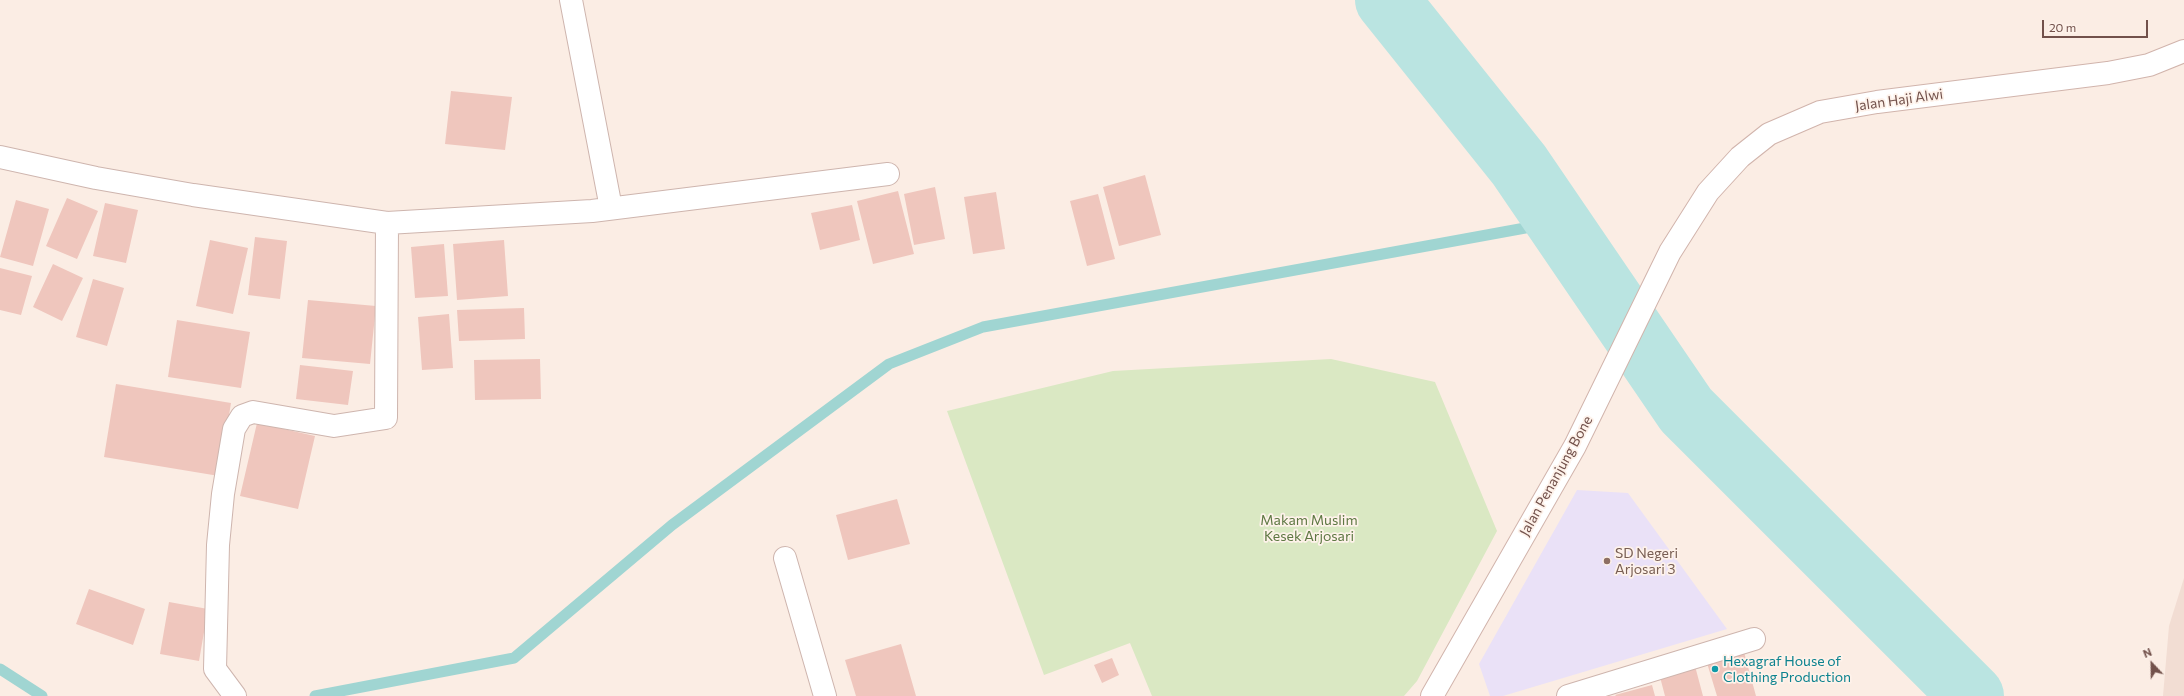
<!DOCTYPE html>
<html>
<head>
<meta charset="utf-8">
<style>
	body { margin:0 }
	#map { position:relative; width:2184px; height:696px; overflow:hidden; background:#fbede4; font-family:Commissioner,sans-serif }
	canvas { display:block }
	.north { position:absolute; left:2132px; top:644px; width:40px; height:40px; -webkit-text-stroke:3px #fef2ea; paint-order:stroke; rotate:338deg; font-size:11px; font-weight:700; line-height:16px; text-align:center; color:#72514b }
	.north::after { content:''; display:block; margin:auto; width:14px; height:18px; background:#72514b; clip-path:polygon(50% 0,100% 100%,50% 72%,0 100%) }
	.scale { position:absolute; left:2042px; top:20px; width:106px; height:18px; box-sizing:border-box; border:2px solid #72514b; border-top:0; padding-left:5px; font-size:12px; line-height:14px; white-space:nowrap; color:#72514b; -webkit-text-stroke:3px #fef2ea; paint-order:stroke }
</style>
</head>
<body>
<div id="map">
<canvas width="2184" height="696"></canvas>
<div class="north">N</div>
<div class="scale">20 m</div>
</div>
<script>
const c = document.querySelector('canvas').getContext('2d');
c.lineJoin = 'round';
function fill(path, color) {
  c.fillStyle = color;
  c.fill(path, 'evenodd');
}
function strokePath(path, color, width, dash) {
  c.strokeStyle = color;
  c.lineWidth = width;
  c.lineCap = dash ? 'butt' : 'round';
  c.setLineDash(dash || []);
  c.stroke(path);
}
function drawText(font, color, halo, rows, align = 'center') {
  c.font = font + ' Commissioner,sans-serif';
  c.lineWidth = 3.5;
  c.setLineDash([]);
  c.textBaseline = 'middle';
  c.strokeStyle = halo;
  c.fillStyle = color;
  for (const [text, x, y, turn = 0] of rows) {
    c.save();
    c.translate(x, y);
    c.rotate((+turn || 0) * Math.PI / 180);
    c.textAlign = isNaN(turn) ? turn : align;
    if (halo) c.strokeText(text, 0, 0);
    c.fillText(text, 0, 0);
    c.restore();
  }
}
const residential = new Path2D(`
	M 2184,578 L 2184,696 L 2163,696 L 2169,626 Z`);
const education = new Path2D(`
	M 1577,490 L 1628,493 L 1727,629 L 1503,696 L 1490,696 L 1479,664 Z`);
const green = new Path2D(`
	M 1331,359 L 1435,382 L 1497,531 L 1417,681 L 1404,696 L 1152,696 L 1130,643 L 1044,675 L 947,411 L 1113,371 Z`);
const stream = new Path2D(`
	M 0,669 L 42,696
	M 315,696 L 514,658 L 672,525 L 889,364 L 983,327 L 1558,222`);
const river = new Path2D(`
	M 1387,0 L 1519,165 L 1686,410 L 1972,696`);
const building = new Path2D(`
	M 451,91 L 512,97 L 505,150 L 445,144 Z
	M 1145,175 L 1161,235 L 1119,246 L 1103,187 Z
	M 935,187 L 945,239 L 914,245 L 904,194 Z
	M 898,191 L 914,254 L 873,264 L 857,201 Z
	M 996,192 L 1005,249 L 973,254 L 964,197 Z
	M 1098,194 L 1115,259 L 1087,266 L 1070,201 Z
	M 67,198 L 98,211 L 77,259 L 46,246 Z
	M 16,200 L 49,209 L 33,266 L 0,257 Z
	M 105,203 L 138,210 L 126,263 L 93,256 Z
	M 852,205 L 860,240 L 820,250 L 811,213 Z
	M 255,237 L 287,241 L 280,299 L 248,295 Z
	M 210,240 L 248,248 L 233,314 L 196,306 Z
	M 504,240 L 508,296 L 457,300 L 453,244 Z
	M 444,244 L 448,296 L 415,298 L 411,247 Z
	M 53,264 L 83,278 L 62,321 L 33,307 Z
	M 0,268 L 32,276 L 21,315 L 0,310 Z
	M 93,279 L 124,288 L 107,346 L 76,337 Z
	M 308,300 L 376,306 L 370,364 L 302,358 Z
	M 524,308 L 525,339 L 459,341 L 457,310 Z
	M 449,314 L 453,368 L 422,370 L 418,317 Z
	M 177,320 L 250,332 L 241,388 L 168,377 Z
	M 540,359 L 541,399 L 475,400 L 474,360 Z
	M 300,365 L 353,371 L 348,405 L 296,399 Z
	M 116,384 L 231,403 L 219,476 L 104,457 Z
	M 257,423 L 315,436 L 298,509 L 240,496 Z
	M 897,499 L 910,544 L 848,560 L 836,515 Z
	M 89,589 L 145,609 L 133,645 L 76,624 Z
	M 169,602 L 208,609 L 199,661 L 160,654 Z
	M 901,644 L 916,696 L 856,696 L 845,660 Z
	M 1744,652 L 1756,696 L 1717,696 L 1707,663 Z
	M 1112,658 L 1119,675 L 1102,683 L 1094,665 Z
	M 1695,666 L 1703,696 L 1665,696 L 1660,677 Z
	M 1652,685 L 1655,696 L 1616,696 L 1615,695 Z`);
const street = new Path2D(`
	M 571,0 L 611,208
	M 0,157 L 96,178 L 193,195 L 387,223 L 592,211 L 888,174
	M 785,558 L 825,696
	M 235,696 L 215,669 L 218,545 L 223,494 L 234,429 L 242,416 L 253,412 L 334,426 L 386,418 L 387,223
	M 1568,696 L 1754,639`);
const secondary = new Path2D(`
	M 1432,696 L 1575,446 L 1670,252 L 1708,192 L 1740,157 L 1769,134 L 1820,112 L 1877,102 L 2108,73 L 2149,65 L 2184,51`);
const markers = [
	[1607,561,4,"#8d6e63"],
	[1715,669,4,"#0f9aa8"]
];
const streetNames = [
	["Jalan Haji Alwi",1899,100,-8],
	["Jalan Penanjung Bone",1556,476,-61]
];
const parkNames = [
	["Makam Muslim",1309,520],
	["Kesek Arjosari",1309,536]
];
const educationNames = [
	["SD Negeri",1615,553],
	["Arjosari 3",1615,569]
];
const cultureNames = [
	["Hexagraf House of",1723,661],
	["Clothing Production",1723,677]
];
fill(residential, '#f2ddd3');
fill(education, '#eae1f7');
fill(green, '#dae8c3');
strokePath(stream, '#a0d5d2', 11);
strokePath(river, '#bae4e1', 64);
fill(building, '#efc6bd');
strokePath(street, '#ceb5ae', 24);
strokePath(secondary, '#d1b4ac', 24);
strokePath(street, '#fff', 22);
strokePath(secondary, '#fff', 22);
for (const [x, y, r, color] of markers) {
  const dot = new Path2D();
  dot.arc(x, y, r, 0, 2 * Math.PI);
  c.fillStyle = color;
  c.fill(dot);
  strokePath(dot, '#fef2ea', 1.5);
}
drawText('14px', '#72514b', '#fef2ea', streetNames);
drawText('14px', '#5e7843', '#fef2ea', parkNames);
drawText('14px', '#785e54', '#fef2ea', educationNames, 'left');
drawText('14px', '#0d838f', '#fef2ea', cultureNames, 'left');
</script>
</body>
</html>
